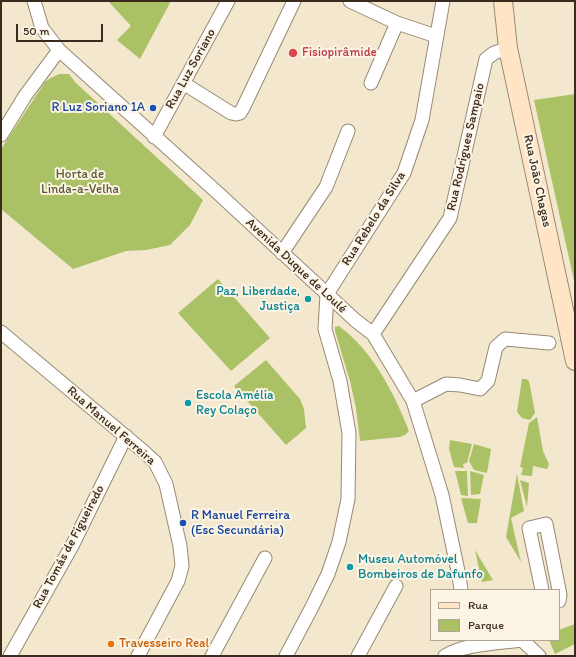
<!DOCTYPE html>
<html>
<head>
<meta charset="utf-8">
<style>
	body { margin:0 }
	#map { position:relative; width:576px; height:657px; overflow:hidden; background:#f3e8cd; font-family:Itim,sans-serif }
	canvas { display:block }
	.frame { position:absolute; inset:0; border:2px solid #3b2a1e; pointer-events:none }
	.legend { position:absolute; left:430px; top:589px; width:130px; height:52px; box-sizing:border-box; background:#fcf5e5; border:1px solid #afa495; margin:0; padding:5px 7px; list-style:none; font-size:12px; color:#3b2a1e }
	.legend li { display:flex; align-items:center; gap:8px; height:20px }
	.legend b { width:20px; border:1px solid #afa495 }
	.scale { position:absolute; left:16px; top:24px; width:87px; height:18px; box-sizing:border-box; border:2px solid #3b2a1e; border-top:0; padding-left:5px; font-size:12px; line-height:14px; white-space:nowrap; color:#3b2a1e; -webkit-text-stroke:3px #fcf5e5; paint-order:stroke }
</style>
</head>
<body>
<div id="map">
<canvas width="576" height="657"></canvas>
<div class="frame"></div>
<ul class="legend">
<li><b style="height:5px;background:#ffe4c6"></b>Rua</li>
<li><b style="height:11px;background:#aac166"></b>Parque</li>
</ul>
<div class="scale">50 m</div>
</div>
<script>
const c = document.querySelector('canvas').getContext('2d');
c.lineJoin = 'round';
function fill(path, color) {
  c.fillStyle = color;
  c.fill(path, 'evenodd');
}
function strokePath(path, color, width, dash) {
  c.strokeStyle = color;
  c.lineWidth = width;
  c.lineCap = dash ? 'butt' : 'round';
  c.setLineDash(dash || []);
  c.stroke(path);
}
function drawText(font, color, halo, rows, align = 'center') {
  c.font = font + ' Itim,sans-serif';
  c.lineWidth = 4;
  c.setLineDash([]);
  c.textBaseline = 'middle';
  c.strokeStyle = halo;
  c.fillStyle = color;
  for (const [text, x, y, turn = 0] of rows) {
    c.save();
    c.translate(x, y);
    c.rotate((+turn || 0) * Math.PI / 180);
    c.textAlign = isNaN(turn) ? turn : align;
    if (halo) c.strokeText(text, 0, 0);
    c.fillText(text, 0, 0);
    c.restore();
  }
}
const green = new Path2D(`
	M 108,1 L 171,1 L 140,59 L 117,40 L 131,26 Z
	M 59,74 L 69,74 L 75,82 L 203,200 L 190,225 L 170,245 L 146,250 L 126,251 L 73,269 L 1,209 L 1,149 L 45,82 L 49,79 Z
	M 575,94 L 575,285 L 534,100 Z
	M 218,279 L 270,338 L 231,371 L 178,313 Z
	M 339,326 C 373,351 394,393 409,431 L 405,435 L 400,437 L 360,441 L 356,408 L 350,381 L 335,331 L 335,327 Z
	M 266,360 L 300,399 L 304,409 L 306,428 L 286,445 L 234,386 Z
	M 522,379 L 526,379 L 529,381 L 535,413 L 530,420 L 522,418 L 517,412 Z
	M 537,417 L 543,451 L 549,464 L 547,469 L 533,466 L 532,476 L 521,475 L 523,468 L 520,467 L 529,423 Z
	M 450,440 L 472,444 L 467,463 L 463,464 L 464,468 L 454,467 L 449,449 Z
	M 474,444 L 491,449 L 487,473 L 474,470 L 469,461 Z
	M 455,471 L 467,471 L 468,496 L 461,495 Z
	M 470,471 L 484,475 L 480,494 L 471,495 Z
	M 517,474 L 524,511 L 511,518 L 521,562 L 506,537 Z
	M 520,480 L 529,483 L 527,507 Z
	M 461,498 L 481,499 L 477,523 L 468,523 Z
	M 475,550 L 493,580 L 482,582 Z
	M 575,624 L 575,644 L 555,654 L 549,640 L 559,640 L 559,630 Z`);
const street = new Path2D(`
	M 34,1 L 42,28 L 59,50 L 219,194 L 355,320 L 373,334 L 413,401 L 442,495 L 459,576 L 461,590
	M 350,1 L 397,23 L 436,36
	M 183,83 L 231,113 L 236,114 L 240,113 L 243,108 L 294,1
	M 371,83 L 397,23
	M 1,135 L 25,96 L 59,50
	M 154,137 L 228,1
	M 282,253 L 326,187 L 348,131
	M 1,332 L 143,451 L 155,462 L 166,484 L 180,546 L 182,566 L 178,581 L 138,656
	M 373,334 L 450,218 L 486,59 L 494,53 L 508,48
	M 413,401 L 446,384 L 460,385 L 480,389 L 488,381 L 496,347 L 505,339 L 549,343
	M 542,590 L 529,528 L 546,524 L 560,595 L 559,601
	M 10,656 L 73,544 L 126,436
	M 212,656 L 265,558
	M 286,656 L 312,607 L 328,574 L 339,542 L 348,499 L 349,433 L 340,381 L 325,329 L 327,294 L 404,173 L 422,120 L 443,1
	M 358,656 L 396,586
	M 445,656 C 463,644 500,643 522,640 L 539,656`);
const secondary = new Path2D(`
	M 503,1 L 508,48 L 575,361`);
const markers = [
	[293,53,5,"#e0444e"],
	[153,108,4,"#1a4fb4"],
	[308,299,4,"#0f9aa8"],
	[188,403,4,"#0f9aa8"],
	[183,523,4,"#1a4fb4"],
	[350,567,4,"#0f9aa8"],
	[111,644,4,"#e8710a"]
];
const healthNames = [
	["Fisiopirâmide",302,53]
];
const streetNames = [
	["Rua Luz Soriano",191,69,-61],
	["Rua Rodrigues Sampaio",466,147,-77],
	["Rua João Chagas",537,181,78],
	["Rua Rebelo da Silva",374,219,-58],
	["Avenida Duque de Loulé",296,266,43],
	["Rua Manuel Ferreira",111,426,41],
	["Rua Tomás de Figueiredo",69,547,-62]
];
const transitNames = [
	["R Luz Soriano 1A",145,108],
	["R Manuel Ferreira",191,516,"left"],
	["(Esc Secundária)",191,531,"left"]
];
const parkNames = [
	["Horta de",80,175],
	["Linda-a-Velha",80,190]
];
const cultureNames = [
	["Paz, Liberdade,",300,292,"right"],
	["Justiça",300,307,"right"],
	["Escola Amélia",196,396],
	["Rey Colaço",196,411],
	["Museu Automóvel",358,560],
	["Bombeiros de Dafunfo",358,575]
];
const foodNames = [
	["Travesseiro Real",119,644]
];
fill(green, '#aac166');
strokePath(street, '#978976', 15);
strokePath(secondary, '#978976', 20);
strokePath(street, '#fff', 13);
strokePath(secondary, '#ffe4c6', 18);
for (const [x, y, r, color] of markers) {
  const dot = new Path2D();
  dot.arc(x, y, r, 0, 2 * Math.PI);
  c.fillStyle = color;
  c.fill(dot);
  strokePath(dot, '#fcf5e5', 1.5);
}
drawText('13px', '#be3a42', '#fcf5e5', healthNames, 'left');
drawText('13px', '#3b2a1e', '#fcf5e5', streetNames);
drawText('13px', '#164399', '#fcf5e5', transitNames, 'right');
drawText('13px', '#5c5734', '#fcf5e5', parkNames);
drawText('13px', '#0d838f', '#fcf5e5', cultureNames, 'left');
drawText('13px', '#c56008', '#fcf5e5', foodNames, 'left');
</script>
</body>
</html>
